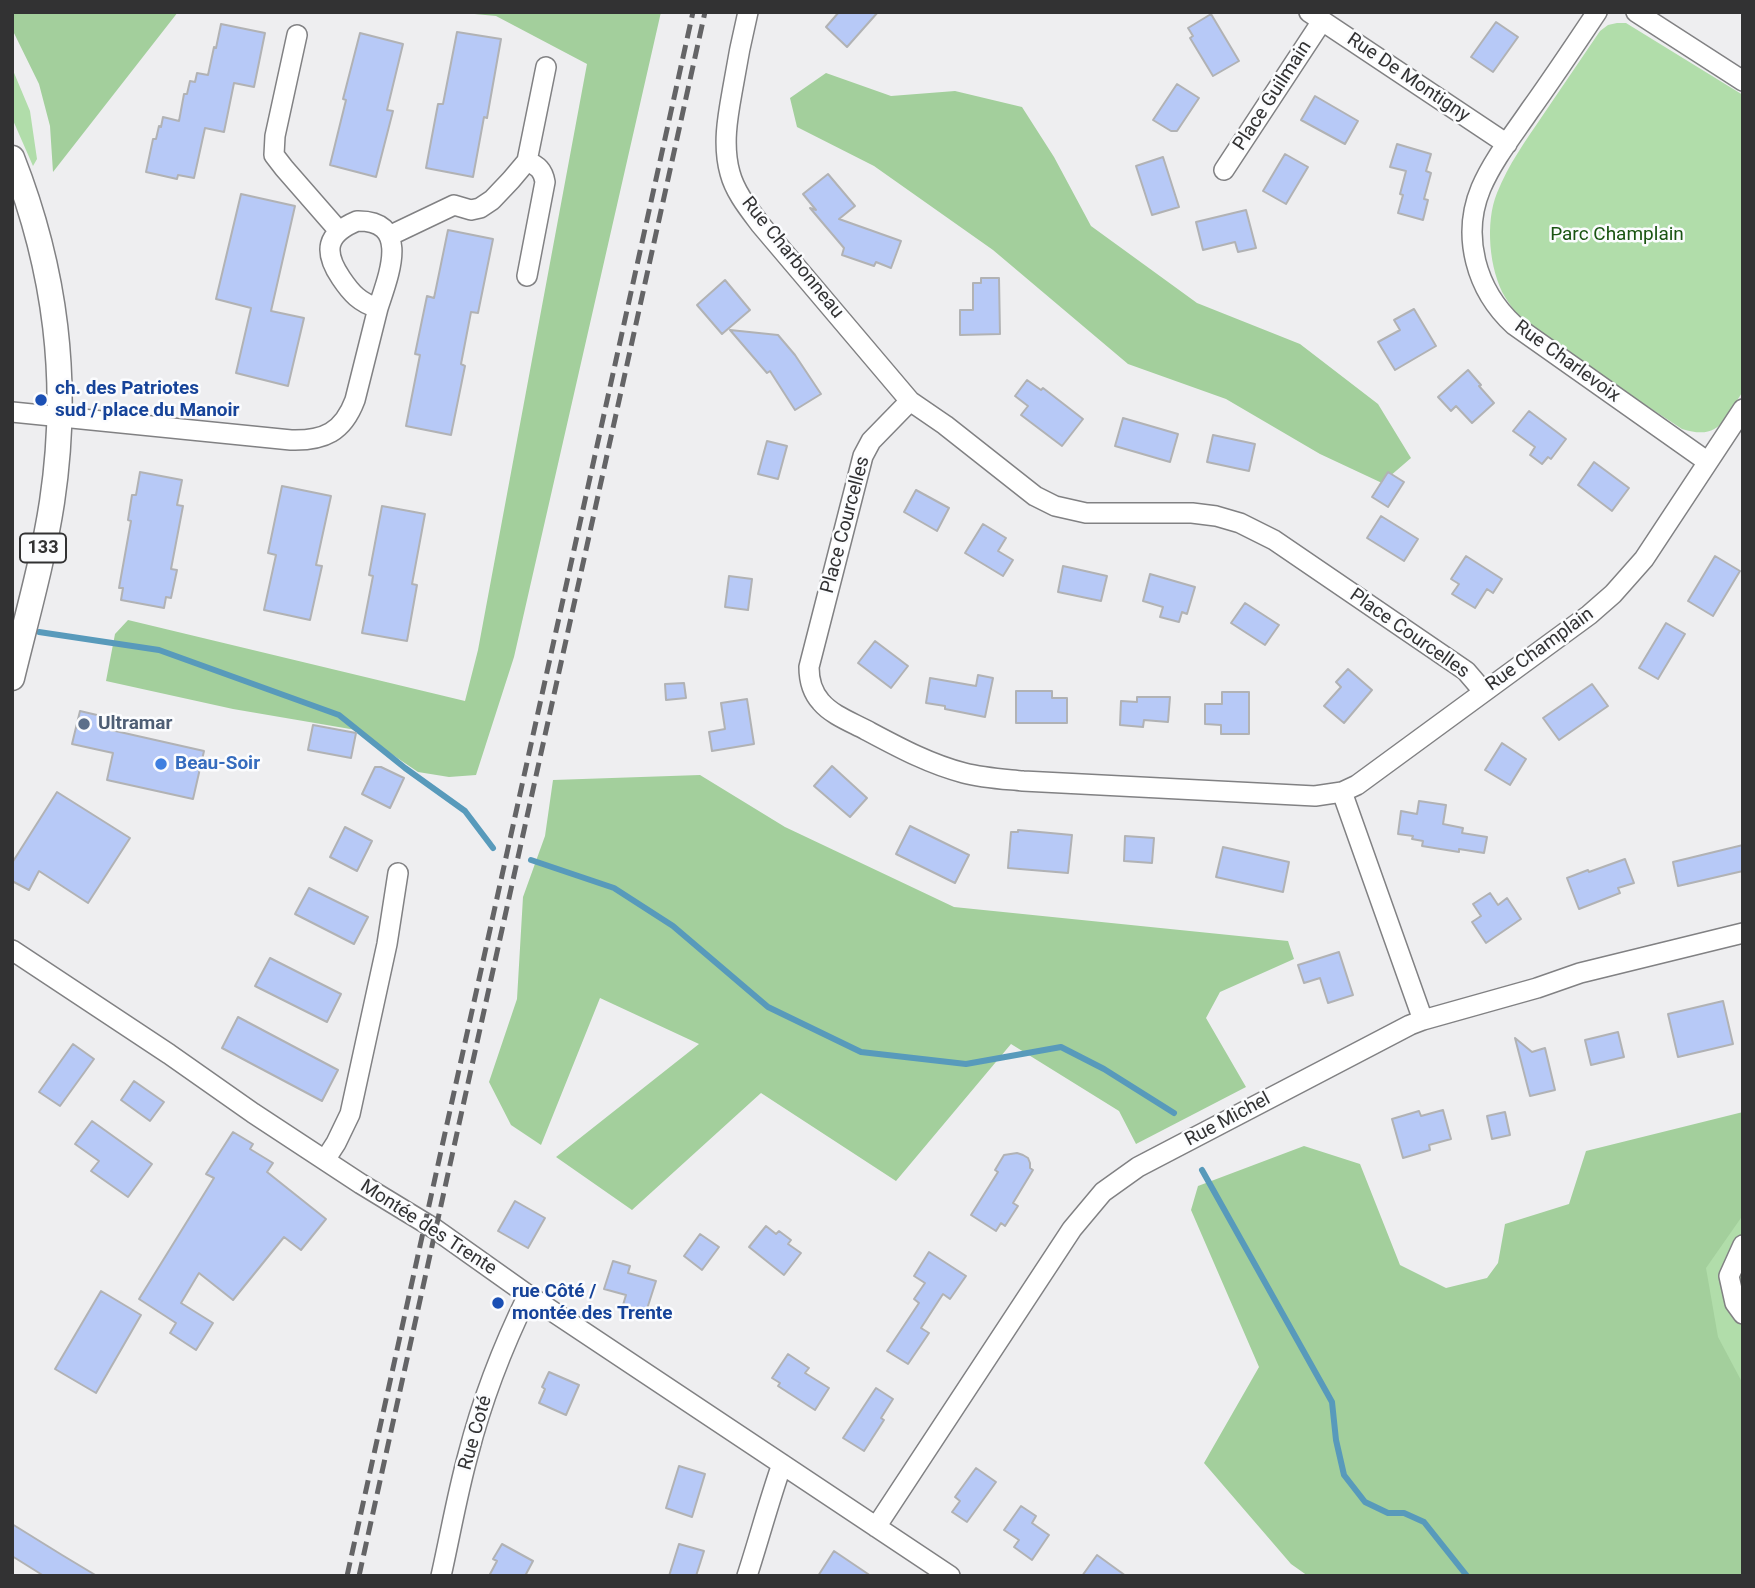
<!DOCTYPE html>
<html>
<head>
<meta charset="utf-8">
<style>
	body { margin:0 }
	#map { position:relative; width:1755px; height:1588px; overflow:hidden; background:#eeeef0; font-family:Roboto,sans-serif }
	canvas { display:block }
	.frame { position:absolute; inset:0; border:14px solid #323233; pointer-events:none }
</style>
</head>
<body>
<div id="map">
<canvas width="1755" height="1588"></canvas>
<div class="frame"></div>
</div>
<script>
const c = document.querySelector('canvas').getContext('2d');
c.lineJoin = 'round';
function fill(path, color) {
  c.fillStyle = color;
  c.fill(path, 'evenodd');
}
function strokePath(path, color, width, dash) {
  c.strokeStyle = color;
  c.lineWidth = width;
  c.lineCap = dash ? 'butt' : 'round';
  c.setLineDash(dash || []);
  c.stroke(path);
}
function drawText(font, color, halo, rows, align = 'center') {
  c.font = font + ' Roboto,sans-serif';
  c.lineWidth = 5;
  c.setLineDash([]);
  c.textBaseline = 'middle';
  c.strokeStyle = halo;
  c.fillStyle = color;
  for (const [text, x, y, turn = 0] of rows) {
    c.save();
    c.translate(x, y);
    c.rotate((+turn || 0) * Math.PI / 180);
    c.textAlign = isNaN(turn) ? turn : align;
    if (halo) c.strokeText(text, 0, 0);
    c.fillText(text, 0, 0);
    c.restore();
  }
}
const green = new Path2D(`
	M 1617,23 L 1626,23 L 1743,95 L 1743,391 C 1725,419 1720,441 1682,429 L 1536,333 C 1525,322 1513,311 1505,297 C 1489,270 1485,222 1497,193 C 1508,165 1526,140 1543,115 C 1562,87 1581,59 1600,31 L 1608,25 Z
	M 12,68 L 30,111 L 37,159 L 33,166 L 12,118 Z
	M 1743,1185 L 1743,1398 L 1676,1273 Z`);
const forest = new Path2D(`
	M 12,12 L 178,12 L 53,172 L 50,126 L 39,84 L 12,29 Z
	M 453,12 L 661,12 L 514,657 L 476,775 L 449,777 L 418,772 L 356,730 L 233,709 L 106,681 L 115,634 L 128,620 L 465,701 L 478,650 L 587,64 L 496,16 Z
	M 826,73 L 891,96 L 955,91 L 1022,107 L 1054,157 L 1091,226 L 1197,303 L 1300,344 L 1378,404 L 1411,458 L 1382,483 L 1320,454 L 1226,399 L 1128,364 L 993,250 L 874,166 L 797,127 L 790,98 Z
	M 700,775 L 785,827 L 954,907 L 1288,941 L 1294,959 L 1220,992 L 1206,1018 L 1246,1087 L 1136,1144 L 1119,1111 L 1011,1044 L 896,1181 L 761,1093 L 632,1210 L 556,1157 L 699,1044 L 600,998 L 541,1145 L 511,1125 L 489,1082 L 517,999 L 523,897 L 545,836 L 553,780 Z
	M 1743,1112 L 1743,1215 L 1706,1268 L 1718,1337 L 1743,1384 L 1743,1576 L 1308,1576 L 1291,1564 L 1204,1463 L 1259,1367 L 1191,1210 L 1198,1186 L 1304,1146 L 1360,1164 L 1400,1265 L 1446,1288 L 1487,1278 L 1498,1263 L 1505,1224 L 1569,1204 L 1586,1151 Z`);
const stream = new Path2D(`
	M 39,632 L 159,650 L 339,715 L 405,768 L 465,811 L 493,848
	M 531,860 L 614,888 L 673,926 L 768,1007 L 861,1052 L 966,1064 L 1061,1047 L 1104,1069 L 1174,1113
	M 1202,1170 L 1332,1402 L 1336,1440 L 1344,1475 L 1365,1502 L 1388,1513 L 1404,1513 L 1424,1522 L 1467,1576`);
const building = new Path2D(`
	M 839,12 L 878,12 L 847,47 L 826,27 Z
	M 1211,14 L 1239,61 L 1213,76 L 1190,38 L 1193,36 L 1188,28 Z
	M 1496,22 L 1518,37 L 1493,72 L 1471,57 Z
	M 221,24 L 265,33 L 254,87 L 234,83 L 224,132 L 205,128 L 194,178 L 178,175 L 177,179 L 146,172 L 153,139 L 156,139 L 159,126 L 161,127 L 163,117 L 179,121 L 184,94 L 187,94 L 190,81 L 195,82 L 197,73 L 208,75 L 214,47 L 216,48 Z
	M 457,32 L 501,39 L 487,118 L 484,117 L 473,177 L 426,168 L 438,104 L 443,104 Z
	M 360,33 L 403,44 L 387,110 L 393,111 L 376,177 L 330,165 L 346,100 L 343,99 Z
	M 1177,84 L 1199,98 L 1177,131 L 1171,131 L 1153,120 Z
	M 1315,96 L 1358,121 L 1345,144 L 1301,120 Z
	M 1397,144 L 1431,154 L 1426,171 L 1431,173 L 1424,199 L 1428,200 L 1423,220 L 1398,213 L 1403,195 L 1400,194 L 1406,171 L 1390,167 Z
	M 1285,154 L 1308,167 L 1286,204 L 1263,191 Z
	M 1163,157 L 1179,207 L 1152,215 L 1136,166 Z
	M 828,174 L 855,206 L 839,219 L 901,241 L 891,268 L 876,262 L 874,266 L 842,255 L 844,248 L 810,208 L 816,210 L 803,194 Z
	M 241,194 L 295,206 L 271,311 L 304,318 L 288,386 L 236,373 L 251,308 L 216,299 Z
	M 1246,210 L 1256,248 L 1238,252 L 1235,242 L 1203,250 L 1196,222 Z
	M 448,230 L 493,239 L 478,313 L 471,312 L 461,364 L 465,366 L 451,435 L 406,426 L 420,355 L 415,354 L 427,296 L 434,298 Z
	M 981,278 L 999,278 L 1000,334 L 960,335 L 960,310 L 973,310 L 973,283 L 981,283 Z
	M 725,280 L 750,310 L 722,334 L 697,305 Z
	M 1414,309 L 1436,346 L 1395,370 L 1378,342 L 1400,330 L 1394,320 Z
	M 730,330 L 778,335 L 795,355 L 821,394 L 795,410 L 770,371 L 767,373 Z
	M 1468,370 L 1481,385 L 1479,386 L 1494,403 L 1472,423 L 1456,406 L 1451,411 L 1438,397 Z
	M 1027,380 L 1041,390 L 1043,388 L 1083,419 L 1062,446 L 1021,415 L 1028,406 L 1015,396 Z
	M 1529,411 L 1566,439 L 1551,459 L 1548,457 L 1542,464 L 1530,455 L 1535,447 L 1513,431 Z
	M 1123,418 L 1178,434 L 1170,462 L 1115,446 Z
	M 1213,435 L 1255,444 L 1249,471 L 1207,462 Z
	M 767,441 L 787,446 L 778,479 L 758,474 Z
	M 1594,462 L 1629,488 L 1612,511 L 1578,485 Z
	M 140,472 L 182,480 L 177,505 L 183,506 L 171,569 L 177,570 L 171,598 L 166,597 L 164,608 L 121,600 L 123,588 L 119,588 L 131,521 L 128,520 L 132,495 L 136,495 Z
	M 1388,472 L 1404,482 L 1388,507 L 1372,497 Z
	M 282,486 L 331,496 L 316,565 L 322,566 L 310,620 L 264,610 L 276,555 L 268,553 Z
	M 916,490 L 949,508 L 937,531 L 904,512 Z
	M 382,506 L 425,514 L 412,584 L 417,585 L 407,641 L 362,633 L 373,576 L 369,575 Z
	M 1381,516 L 1418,539 L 1404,561 L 1367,538 Z
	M 983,524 L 1006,538 L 998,551 L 1013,560 L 1003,576 L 965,553 Z
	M 1466,556 L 1502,579 L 1493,593 L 1487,589 L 1475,608 L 1452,594 L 1459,584 L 1451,579 Z
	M 1715,556 L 1740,571 L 1713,616 L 1688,601 Z
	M 1063,566 L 1107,576 L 1101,601 L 1058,592 Z
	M 1150,574 L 1195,587 L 1187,614 L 1182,612 L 1179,622 L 1160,617 L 1163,607 L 1143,601 Z
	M 729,576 L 752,579 L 748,610 L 725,607 Z
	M 1245,603 L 1279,625 L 1265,645 L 1231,623 Z
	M 1666,623 L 1685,634 L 1658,679 L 1639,668 Z
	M 875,641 L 908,666 L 891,688 L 858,663 Z
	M 1348,669 L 1372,690 L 1344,723 L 1324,706 L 1341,687 L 1336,682 Z
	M 978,675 L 993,678 L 985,717 L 945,709 L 945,706 L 926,703 L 930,678 L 976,686 Z
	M 684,683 L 686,698 L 666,700 L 665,684 Z
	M 1592,684 L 1608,706 L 1559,740 L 1543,718 Z
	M 1016,691 L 1052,691 L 1052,698 L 1067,698 L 1067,723 L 1016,723 Z
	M 1222,692 L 1249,692 L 1249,734 L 1221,734 L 1221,725 L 1205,724 L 1205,704 L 1222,704 Z
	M 1137,697 L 1170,697 L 1168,722 L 1144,720 L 1143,727 L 1120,725 L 1121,701 L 1137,702 Z
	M 747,699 L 754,744 L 712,751 L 709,732 L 725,729 L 721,703 Z
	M 80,711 L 114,719 L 111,730 L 204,751 L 193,799 L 107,780 L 113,753 L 72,744 Z
	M 313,725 L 356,733 L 351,758 L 308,750 Z
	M 1502,743 L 1526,759 L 1510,785 L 1485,770 Z
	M 832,766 L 867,798 L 850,817 L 814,786 Z
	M 375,767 L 381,767 L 404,778 L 390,808 L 362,794 Z
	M 57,792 L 130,838 L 88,903 L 39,871 L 29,890 L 12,881 L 12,863 Z
	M 1419,801 L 1446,805 L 1443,824 L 1463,828 L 1462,833 L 1487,837 L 1484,853 L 1459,849 L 1459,852 L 1422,846 L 1423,841 L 1412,839 L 1413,836 L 1398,834 L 1401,811 L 1417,814 Z
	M 910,826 L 969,855 L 955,883 L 896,854 Z
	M 345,827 L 372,841 L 357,871 L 330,857 Z
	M 1018,830 L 1072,835 L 1068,873 L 1008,868 L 1011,832 L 1018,832 Z
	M 1125,836 L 1154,838 L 1152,863 L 1124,861 Z
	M 1743,845 L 1743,871 L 1678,886 L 1673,862 Z
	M 1223,847 L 1289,862 L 1283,892 L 1216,877 Z
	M 1625,859 L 1634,883 L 1618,888 L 1620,893 L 1579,909 L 1567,878 L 1588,870 L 1589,872 Z
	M 309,888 L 368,917 L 354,944 L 295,914 Z
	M 1490,893 L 1498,905 L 1507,898 L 1521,919 L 1486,943 L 1472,922 L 1481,916 L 1473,904 Z
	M 1339,952 L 1353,995 L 1328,1003 L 1320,978 L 1304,983 L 1298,965 Z
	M 270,958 L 341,994 L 327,1022 L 255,986 Z
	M 1723,1001 L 1733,1044 L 1678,1057 L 1668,1014 Z
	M 238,1017 L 338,1070 L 322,1101 L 222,1048 Z
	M 1618,1032 L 1624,1057 L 1591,1065 L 1585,1040 Z
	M 1515,1038 L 1532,1052 L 1545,1048 L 1555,1090 L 1530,1096 Z
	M 73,1044 L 94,1059 L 60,1106 L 39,1092 Z
	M 134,1081 L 164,1102 L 150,1121 L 121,1100 Z
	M 1443,1110 L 1451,1139 L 1429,1145 L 1430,1150 L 1403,1158 L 1392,1119 L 1419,1111 L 1421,1116 Z
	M 1505,1112 L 1510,1135 L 1492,1139 L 1487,1116 Z
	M 92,1121 L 152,1164 L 128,1197 L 91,1171 L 99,1161 L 75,1144 Z
	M 233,1132 L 253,1144 L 250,1149 L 273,1163 L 267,1172 L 326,1219 L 301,1250 L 284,1237 L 233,1300 L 199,1273 L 181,1303 L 213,1323 L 196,1350 L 170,1333 L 176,1323 L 139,1299 L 214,1178 L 206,1174 Z
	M 1017,1153 L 1023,1155 L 1028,1158 L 1030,1163 L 1030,1168 L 1033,1170 L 1013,1203 L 1018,1206 L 1005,1226 L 1001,1223 L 996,1231 L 971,1215 L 998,1172 L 995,1170 L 1004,1155 Z
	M 515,1201 L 545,1218 L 528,1248 L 498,1231 Z
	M 766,1226 L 776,1234 L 779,1231 L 791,1240 L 788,1244 L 801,1253 L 784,1275 L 749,1247 Z
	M 700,1234 L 719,1247 L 702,1270 L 684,1256 Z
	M 929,1252 L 966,1276 L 950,1299 L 943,1294 L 921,1328 L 929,1333 L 908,1364 L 887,1351 L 919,1303 L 914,1299 L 925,1283 L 914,1276 Z
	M 613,1261 L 630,1266 L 628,1273 L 656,1281 L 646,1312 L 623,1305 L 626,1295 L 604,1289 Z
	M 101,1291 L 141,1315 L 96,1393 L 55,1369 Z
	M 788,1354 L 809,1368 L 805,1373 L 829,1388 L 815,1410 L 778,1386 L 780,1383 L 772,1378 Z
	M 549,1372 L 579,1385 L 566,1415 L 539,1403 L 545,1389 L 542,1387 Z
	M 876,1388 L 893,1399 L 881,1418 L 884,1420 L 864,1451 L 843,1438 Z
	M 679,1466 L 705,1474 L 692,1517 L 666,1508 Z
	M 976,1468 L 996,1482 L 967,1522 L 952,1512 L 960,1501 L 955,1497 Z
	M 1021,1506 L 1036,1516 L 1032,1523 L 1049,1535 L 1032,1560 L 1014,1547 L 1019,1540 L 1004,1530 Z
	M 12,1524 L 62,1555 L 97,1576 L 44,1576 L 12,1556 Z
	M 502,1544 L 533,1561 L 525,1576 L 489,1576 L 497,1561 L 493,1559 Z
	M 679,1544 L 704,1551 L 696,1576 L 669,1576 Z
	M 834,1551 L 871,1576 L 818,1576 Z
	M 1097,1555 L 1126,1576 L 1082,1576 Z`);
const minor = new Path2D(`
	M 748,12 C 742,37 737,62 733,87 C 728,115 722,144 730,173 C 735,192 748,208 760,224 L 910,401 L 945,425 L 1035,496 L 1055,506 L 1086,513 L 1192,513 L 1216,516 L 1240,523 L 1274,540 L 1466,671 L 1484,692
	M 1309,12 L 1507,144
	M 1597,12 C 1575,45 1553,78 1530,110 C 1513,135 1493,160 1481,188 C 1461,236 1476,290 1514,325 L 1708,462
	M 1636,12 L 1743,81
	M 297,35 L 275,136 L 274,155 L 284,168 L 339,231
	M 1224,170 L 1322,21
	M 357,221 C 412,220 388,277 378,308 C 360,303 351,293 341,278 C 323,251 326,234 357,221 Z
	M 389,236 L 454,205 L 471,210 L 480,208 L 492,200 L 511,180 L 527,161 L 546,67
	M 527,276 L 545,182 C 543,170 538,166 527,161
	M 910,401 L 871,441 L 863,456 L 809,667 C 809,680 812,692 821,702 C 832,715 851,722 866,730 C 898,747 929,764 964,773 C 983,778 1003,779 1023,781 L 1315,796 L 1342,792 L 1357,785 L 1589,615 L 1613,594 L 1644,559 L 1743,409
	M 12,412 L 291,440 C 324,441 343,432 355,400 L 378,308
	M 1342,792 L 1423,1020
	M 12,950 L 169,1054 L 253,1113 L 361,1184 L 435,1229 L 528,1295 L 950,1576
	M 325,1160 L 336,1143 L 350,1114 L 387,944 L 398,873
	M 1743,1245 L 1729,1276 L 1735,1303 L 1743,1314
	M 876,1527 L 1072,1229 L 1103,1192 L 1138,1167 L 1410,1025 L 1423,1020 L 1537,988 L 1580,973 L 1743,933
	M 441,1576 C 450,1536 457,1495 468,1455 C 482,1400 503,1346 528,1295
	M 747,1576 C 759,1539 769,1501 782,1464`);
const major = new Path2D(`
	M 12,158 C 56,270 70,382 52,502 C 43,561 26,620 12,678`);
const rail = new Path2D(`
	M 347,1576 L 693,12
	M 359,1576 L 705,12`);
const markers = [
	[41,400,7,"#1a4fb4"],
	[84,724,7,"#5c6f8a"],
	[161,764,7,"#3f7fe0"],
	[498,1303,7,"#1a4fb4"]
];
const shields = [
	[43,548,46]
];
const shieldNames = [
	["133",43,548]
];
const streetNames = [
	["Rue De Montigny",1408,78,34],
	["Place Guilmain",1273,96,-57],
	["Rue Charbonneau",792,258,51],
	["Rue Charlevoix",1567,362,36],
	["Place Courcelles",846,525,-75],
	["Place Courcelles",1409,634,35],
	["Rue Champlain",1540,650,-36],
	["Rue Michel",1228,1120,-28],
	["Montée des Trente",428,1228,33],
	["Rue Coté",476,1433,-74]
];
const parkNames = [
	["Parc Champlain",1617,235]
];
const transitNames = [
	["ch. des Patriotes",55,389],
	["sud / place du Manoir",55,411],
	["rue Côté /",512,1292],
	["montée des Trente",512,1314]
];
const serviceNames = [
	["Ultramar",98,724]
];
const shopNames = [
	["Beau-Soir",175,764]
];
fill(green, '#b1ddaa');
fill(forest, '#a3cf9c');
strokePath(stream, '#589abb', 6);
fill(building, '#b7c9f7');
strokePath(building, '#b1b2b4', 2);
strokePath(minor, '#818183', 22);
strokePath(major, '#818183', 27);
strokePath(minor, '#fff', 19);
strokePath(major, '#fff', 24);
strokePath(rail, '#646466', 5, [14, 7]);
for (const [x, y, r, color] of markers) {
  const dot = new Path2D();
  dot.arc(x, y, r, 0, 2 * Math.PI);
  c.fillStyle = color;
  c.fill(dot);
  strokePath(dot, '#fbfcfe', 2.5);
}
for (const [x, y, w] of shields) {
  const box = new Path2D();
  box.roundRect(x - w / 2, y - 14.5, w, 29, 5);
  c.fillStyle = '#fbfcfe';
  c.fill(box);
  strokePath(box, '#323233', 2);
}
drawText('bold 18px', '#323233', null, shieldNames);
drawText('19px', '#323233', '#fbfcfe', streetNames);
drawText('19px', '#1a5412', '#fbfcfe', parkNames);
drawText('bold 19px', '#164399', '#fbfcfe', transitNames, 'left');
drawText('bold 19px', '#4e5e75', '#fbfcfe', serviceNames, 'left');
drawText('bold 19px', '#366cbe', '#fbfcfe', shopNames, 'left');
</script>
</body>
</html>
